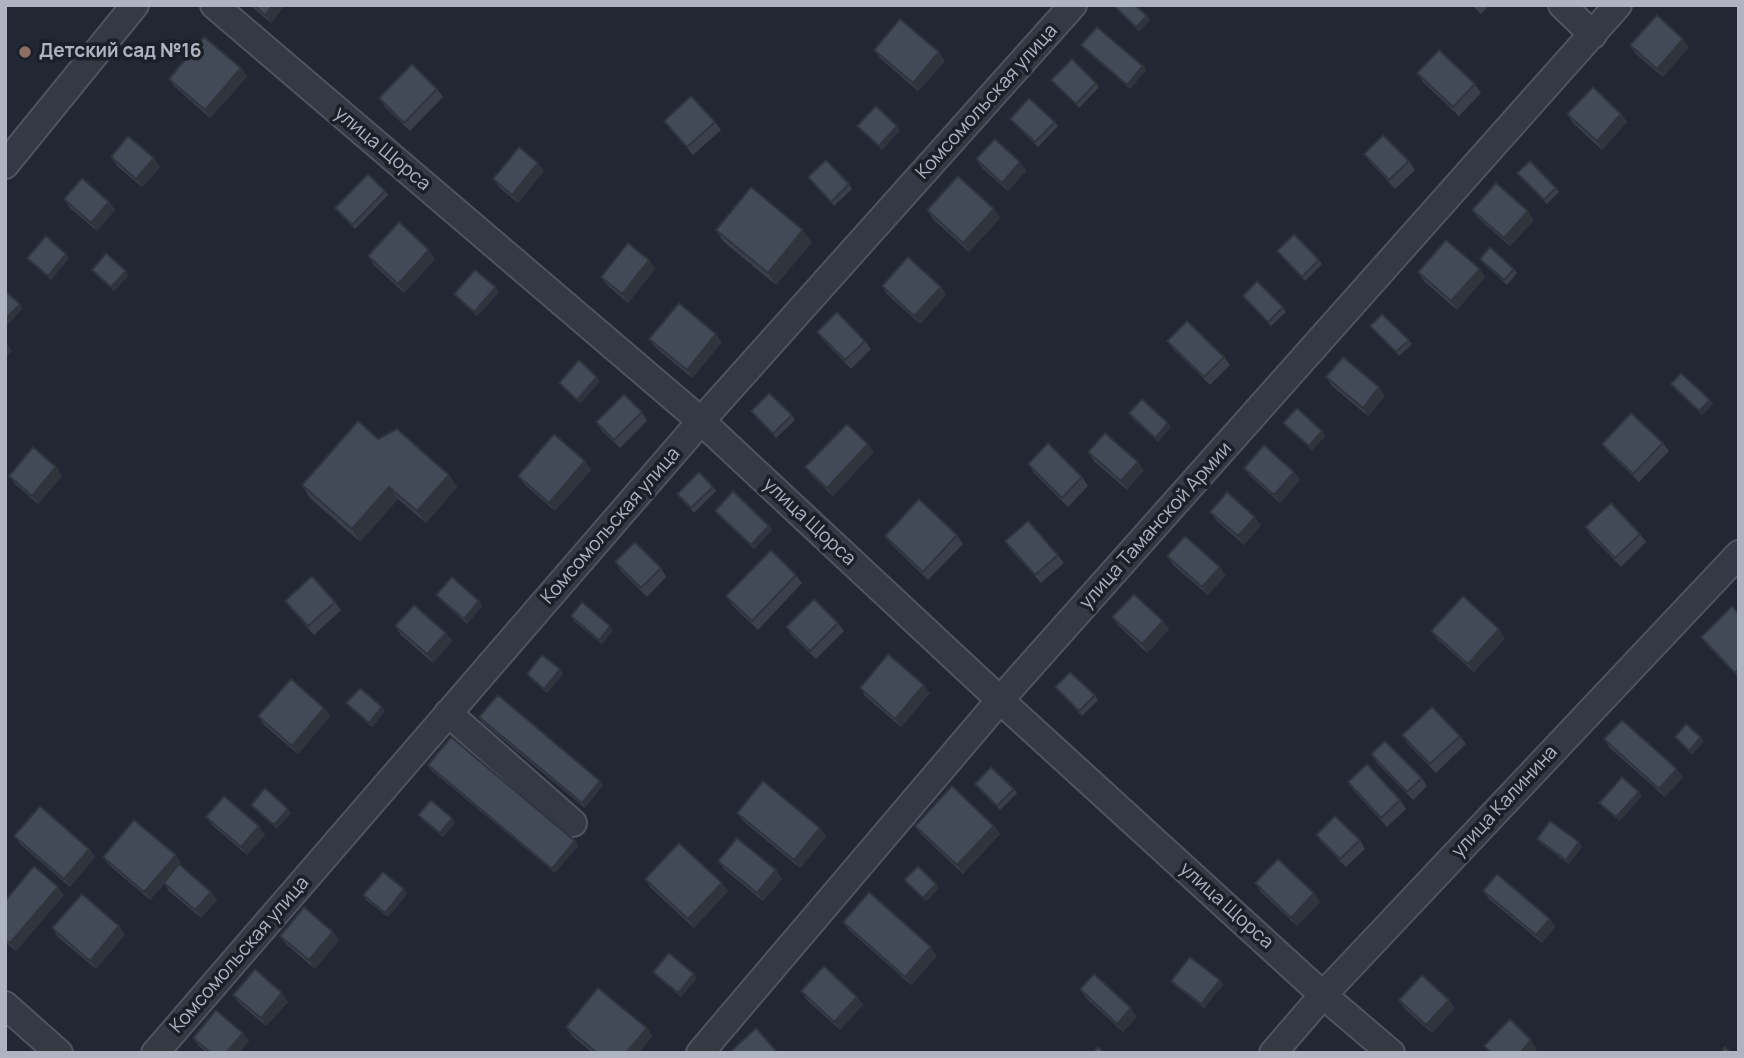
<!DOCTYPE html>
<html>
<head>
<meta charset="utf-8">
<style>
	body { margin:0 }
	#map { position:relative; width:1744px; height:1058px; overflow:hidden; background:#212733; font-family:Manrope,sans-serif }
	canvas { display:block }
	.frame { position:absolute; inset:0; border:7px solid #aeb4c1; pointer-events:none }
</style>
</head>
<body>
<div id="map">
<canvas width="1744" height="1058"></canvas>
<div class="frame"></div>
</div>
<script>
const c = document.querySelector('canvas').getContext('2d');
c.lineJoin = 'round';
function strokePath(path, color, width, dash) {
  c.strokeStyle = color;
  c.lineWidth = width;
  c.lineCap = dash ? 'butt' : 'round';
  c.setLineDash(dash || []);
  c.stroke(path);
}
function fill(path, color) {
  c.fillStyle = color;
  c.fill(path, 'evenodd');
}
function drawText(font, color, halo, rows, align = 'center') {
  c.font = font + ' Manrope,sans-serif';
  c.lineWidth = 7;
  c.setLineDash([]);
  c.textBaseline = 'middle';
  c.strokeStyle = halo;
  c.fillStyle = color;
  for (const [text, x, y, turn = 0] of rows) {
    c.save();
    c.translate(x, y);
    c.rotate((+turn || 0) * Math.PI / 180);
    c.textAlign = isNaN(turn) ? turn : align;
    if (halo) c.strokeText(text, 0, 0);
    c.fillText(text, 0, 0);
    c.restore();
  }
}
const minor = new Path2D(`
	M 214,5 L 701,421 L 1000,700 L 1323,995 L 1391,1053
	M 1562,5 L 1593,35
	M 5,165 L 135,5
	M 448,713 L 573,823
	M 5,1005 L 59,1053
	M 155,1053 L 701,421 L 1073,5
	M 700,1053 L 1000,700 L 1618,5
	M 1273,1053 L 1323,995 L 1739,554`);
const wall = new Path2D(`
	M 250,5 L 285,5 L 271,23 Z
	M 1113,5 L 1147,16 L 1150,20 L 1139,31 Z
	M 1472,5 L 1489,5 L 1481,14 Z
	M 1081,45 L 1143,66 L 1146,70 L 1130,89 L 1084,49 Z
	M 1630,45 L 1689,47 L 1663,77 L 1636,54 Z
	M 874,50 L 945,61 L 918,91 L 880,58 Z
	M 241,68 L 247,77 L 210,118 L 175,87 L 169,79 Z
	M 1417,73 L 1475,84 L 1481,93 L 1459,116 L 1423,82 Z
	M 1051,80 L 1096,83 L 1099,87 L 1079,108 Z
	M 437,89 L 443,97 L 410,131 L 385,107 L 379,98 Z
	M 1567,114 L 1621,114 L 1627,122 L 1602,150 L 1573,123 Z
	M 1010,119 L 1055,122 L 1058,126 L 1038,147 L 1013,123 Z
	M 664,121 L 715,122 L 721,130 L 693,155 L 670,129 Z
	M 857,126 L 900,130 L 882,150 L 860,130 Z
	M 1364,154 L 1409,161 L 1415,170 L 1395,189 L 1370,162 Z
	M 111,157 L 154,158 L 160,167 L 142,187 L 117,166 Z
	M 976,159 L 1020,162 L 1026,171 L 1008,191 L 982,168 Z
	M 538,163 L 544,171 L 518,203 L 499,187 L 493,179 Z
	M 1517,173 L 1556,188 L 1559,192 L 1547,204 Z
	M 808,177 L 849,184 L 852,189 L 834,206 Z
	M 385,191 L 388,195 L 355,229 L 335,208 Z
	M 64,199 L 109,202 L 115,210 L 97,231 L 70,208 Z
	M 994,209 L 1000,218 L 969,252 L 933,219 L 927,210 Z
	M 1472,210 L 1534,220 L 1510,246 L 1478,218 Z
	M 716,230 L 812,242 L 776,285 L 724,242 Z
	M 1277,251 L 1319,260 L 1322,264 L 1305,281 Z
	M 66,254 L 69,258 L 51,280 L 30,262 L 27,258 Z
	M 368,256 L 435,259 L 404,293 L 374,265 Z
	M 1480,259 L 1514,269 L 1517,273 L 1507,285 L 1483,263 Z
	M 649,260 L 655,269 L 628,303 L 607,285 L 601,277 Z
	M 92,270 L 129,275 L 114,291 L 95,274 Z
	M 1418,272 L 1485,277 L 1457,310 L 1424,281 Z
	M 882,286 L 941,287 L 946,295 L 920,324 L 887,294 Z
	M 499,292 L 477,316 L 457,298 L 454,294 Z
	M 1243,296 L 1283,307 L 1286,312 L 1271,326 Z
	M 1370,326 L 1409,340 L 1412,344 L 1399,356 Z
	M 817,332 L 865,341 L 871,349 L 851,369 L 823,340 Z
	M 649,339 L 722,342 L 692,378 L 655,347 Z
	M 1167,341 L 1224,357 L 1230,365 L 1210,385 L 1173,349 Z
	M 1326,377 L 1385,396 L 1368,416 L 1332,386 Z
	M 1671,384 L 1710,400 L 1713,404 L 1702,415 L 1674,388 Z
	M 751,411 L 792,415 L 795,420 L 776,438 Z
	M 642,412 L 647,421 L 620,448 L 602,431 L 596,422 Z
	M 1129,413 L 1171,427 L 1158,442 L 1132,418 Z
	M 1283,423 L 1322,431 L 1325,436 L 1312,450 L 1286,427 Z
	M 378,439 L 449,475 L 457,487 L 426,523 L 398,499 L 360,542 L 310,498 L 302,485 Z
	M 1663,443 L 1669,451 L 1639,482 L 1608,452 L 1602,444 Z
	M 874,452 L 833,496 L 811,475 L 805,467 Z
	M 1088,452 L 1144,470 L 1127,490 L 1094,461 Z
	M 585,461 L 591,470 L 555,511 L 524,484 L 518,476 Z
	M 1028,464 L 1082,477 L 1088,486 L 1068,507 L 1034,473 Z
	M 56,467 L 62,476 L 38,504 L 15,484 L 9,476 Z
	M 1244,468 L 1294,472 L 1300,480 L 1280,503 L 1250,476 Z
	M 713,487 L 716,491 L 694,513 L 677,494 Z
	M 715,511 L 769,526 L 772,530 L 754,549 L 718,515 Z
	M 1210,512 L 1261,525 L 1244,545 L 1216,520 Z
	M 1585,527 L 1640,534 L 1646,542 L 1621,567 L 1591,536 Z
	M 957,535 L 963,544 L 928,580 L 891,544 L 885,536 Z
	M 1005,541 L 1058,555 L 1064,563 L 1041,583 L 1011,550 Z
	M 1167,556 L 1226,575 L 1208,595 L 1173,565 Z
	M 615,562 L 661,568 L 666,577 L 647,597 L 621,571 Z
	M 796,575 L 802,583 L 758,630 L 732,605 L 726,596 Z
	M 436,595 L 479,601 L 482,606 L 467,624 L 439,599 Z
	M 285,601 L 335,602 L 341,610 L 314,635 L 291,609 Z
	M 1739,614 L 1739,678 L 1707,645 L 1701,637 Z
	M 571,616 L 613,630 L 602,644 L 574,621 Z
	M 1112,617 L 1163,621 L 1169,630 L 1147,653 L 1118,625 Z
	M 838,623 L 844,631 L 816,659 L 792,636 L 786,627 Z
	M 395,626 L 446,633 L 452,641 L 433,663 L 401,635 Z
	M 1431,631 L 1505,638 L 1474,672 L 1437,639 Z
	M 527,674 L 563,674 L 547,693 L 530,678 Z
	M 1055,687 L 1095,695 L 1098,700 L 1082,716 Z
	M 860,688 L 930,693 L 901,727 L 865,696 Z
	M 346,703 L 385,711 L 372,727 L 349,707 Z
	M 324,708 L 330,716 L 298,754 L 264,725 L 258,716 Z
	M 479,717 L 600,781 L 603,785 L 585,808 L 482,722 Z
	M 1402,735 L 1460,736 L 1466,744 L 1436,773 L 1408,744 Z
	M 1604,739 L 1683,777 L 1665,797 L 1610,748 Z
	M 1371,754 L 1422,778 L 1427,786 L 1413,800 L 1377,763 Z
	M 428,765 L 575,841 L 578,846 L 555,873 L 431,770 Z
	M 1348,782 L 1400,800 L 1406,809 L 1387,827 L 1354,791 Z
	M 975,784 L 1014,789 L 1017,793 L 1000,810 Z
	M 251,805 L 291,813 L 277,829 L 254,809 Z
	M 737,813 L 820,828 L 826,837 L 800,868 L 743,821 Z
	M 418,815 L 455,823 L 443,837 L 421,819 Z
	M 206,817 L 259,826 L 265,835 L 247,855 L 212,825 Z
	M 915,826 L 994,826 L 1000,834 L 963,874 L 921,834 Z
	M 1316,835 L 1360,840 L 1365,849 L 1346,867 L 1322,843 Z
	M 14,836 L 89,849 L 95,857 L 70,887 L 20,844 Z
	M 1537,839 L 1579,842 L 1582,847 L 1569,864 L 1540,843 Z
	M 176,855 L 181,863 L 180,865 L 211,892 L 217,900 L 201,918 L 169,891 L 164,884 L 150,900 L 109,865 L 103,857 Z
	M 718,861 L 776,870 L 782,879 L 763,901 L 724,869 Z
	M 645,879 L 722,883 L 728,891 L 694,928 L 651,888 Z
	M 1255,883 L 1314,893 L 1320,902 L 1297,926 L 1261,892 Z
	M 404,889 L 407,894 L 388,917 L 366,900 L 363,895 Z
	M 1483,891 L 1550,919 L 1555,927 L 1542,943 L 1489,899 Z
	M 64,895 L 16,951 L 5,942 L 5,901 Z
	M 843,922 L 937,956 L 911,985 L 849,930 Z
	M 119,926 L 125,935 L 96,969 L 58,937 L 52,928 Z
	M 333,932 L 339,940 L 315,969 L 286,944 L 280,936 Z
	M 653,972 L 697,978 L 681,997 L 656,976 Z
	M 1220,980 L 1223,985 L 1204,1008 L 1174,985 L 1171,981 Z
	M 1080,989 L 1137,1017 L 1123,1032 L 1086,998 Z
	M 801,991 L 857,997 L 863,1005 L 840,1030 L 807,1000 Z
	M 233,995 L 288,1002 L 266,1026 L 239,1003 Z
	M 1399,1000 L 1449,1000 L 1455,1008 L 1432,1033 L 1405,1009 Z
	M 566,1027 L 647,1028 L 652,1036 L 639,1053 L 593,1053 L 572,1036 Z
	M 243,1033 L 249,1041 L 239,1053 L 207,1053 L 199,1046 L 193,1038 Z`);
const shadedWall = new Path2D(`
	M 273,5 L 285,5 L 271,23 L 265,15 Z
	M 1147,16 L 1150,20 L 1139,31 L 1136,27 Z
	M 1683,39 L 1689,47 L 1663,77 L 1657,69 Z
	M 939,52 L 945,61 L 918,91 L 913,83 Z
	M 1143,66 L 1146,70 L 1130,89 L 1127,85 Z
	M 241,68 L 247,77 L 210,118 L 205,110 Z
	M 1621,114 L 1627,122 L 1602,150 L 1597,141 Z
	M 897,126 L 900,130 L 882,150 L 879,146 Z
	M 154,158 L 160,167 L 142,187 L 136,179 Z
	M 1020,162 L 1026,171 L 1008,191 L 1002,183 Z
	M 538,163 L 544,171 L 518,203 L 512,195 Z
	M 109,202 L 115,210 L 97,231 L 91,223 Z
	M 994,209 L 1000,218 L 969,252 L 963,243 Z
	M 1528,211 L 1534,220 L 1510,246 L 1504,238 Z
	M 803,230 L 812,242 L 776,285 L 768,273 Z
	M 429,250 L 435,259 L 404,293 L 398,284 Z
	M 66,254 L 69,258 L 51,280 L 48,276 Z
	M 649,260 L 655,269 L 628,303 L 622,294 Z
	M 1480,269 L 1485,277 L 1457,310 L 1451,301 Z
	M 126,271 L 129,275 L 114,291 L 111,287 Z
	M 496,287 L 499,292 L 477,316 L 474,312 Z
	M 941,287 L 946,295 L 920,324 L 914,316 Z
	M 20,304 L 23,308 L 5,328 L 5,320 Z
	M 716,334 L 722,342 L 692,378 L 687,370 Z
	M 6,342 L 12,351 L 5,359 L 5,344 Z
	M 597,377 L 600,382 L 580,404 L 577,400 Z
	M 1379,387 L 1385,396 L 1368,416 L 1363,408 Z
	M 1710,400 L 1713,404 L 1702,415 L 1699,411 Z
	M 1168,423 L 1171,427 L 1158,442 L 1155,438 Z
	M 1322,431 L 1325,436 L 1312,450 L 1309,446 Z
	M 868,444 L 874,452 L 833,496 L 827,488 Z
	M 585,461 L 591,470 L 555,511 L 549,503 Z
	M 1138,462 L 1144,470 L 1127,490 L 1121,481 Z
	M 56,467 L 62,476 L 38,504 L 32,496 Z
	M 1294,472 L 1300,480 L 1280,503 L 1274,495 Z
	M 449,475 L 457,487 L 426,523 L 417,511 Z
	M 389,487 L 398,499 L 360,542 L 352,529 Z
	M 1255,517 L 1261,525 L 1244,545 L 1238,536 Z
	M 769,526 L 772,530 L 754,549 L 751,545 Z
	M 1220,567 L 1226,575 L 1208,595 L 1202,587 Z
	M 479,601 L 482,606 L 467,624 L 464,619 Z
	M 1163,621 L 1169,630 L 1147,653 L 1142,644 Z
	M 610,626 L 613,630 L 602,644 L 599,640 Z
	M 1499,629 L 1505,638 L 1474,672 L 1468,664 Z
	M 446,633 L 452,641 L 433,663 L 427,654 Z
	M 560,669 L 563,674 L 547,693 L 544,689 Z
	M 924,685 L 930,693 L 901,727 L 895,719 Z
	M 382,707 L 385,711 L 372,727 L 369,723 Z
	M 324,708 L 330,716 L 298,754 L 292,746 Z
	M 1701,737 L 1704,742 L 1692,755 L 1689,751 Z
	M 1677,769 L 1683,777 L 1665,797 L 1659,789 Z
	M 600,781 L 603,785 L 585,808 L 582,803 Z
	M 1639,792 L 1642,796 L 1619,822 L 1616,817 Z
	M 288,809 L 291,813 L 277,829 L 274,825 Z
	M 452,818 L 455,823 L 443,837 L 440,833 Z
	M 259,826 L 265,835 L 247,855 L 241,847 Z
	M 994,826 L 1000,834 L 963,874 L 957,865 Z
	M 820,828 L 826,837 L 800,868 L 794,860 Z
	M 575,841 L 578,846 L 555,873 L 552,869 Z
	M 1579,842 L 1582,847 L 1569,864 L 1566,860 Z
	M 89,849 L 95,857 L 70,887 L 64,879 Z
	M 176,855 L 181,863 L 150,900 L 144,892 Z
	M 776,870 L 782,879 L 763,901 L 757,893 Z
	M 722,883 L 728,891 L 694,928 L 688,919 Z
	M 936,884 L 939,888 L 926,902 L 923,898 Z
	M 58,887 L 64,895 L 16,951 L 10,943 Z
	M 404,889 L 407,894 L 388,917 L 385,913 Z
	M 211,892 L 217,900 L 201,918 L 195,910 Z
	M 1314,893 L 1320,902 L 1297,926 L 1291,918 Z
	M 1550,919 L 1555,927 L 1542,943 L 1536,935 Z
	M 119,926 L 125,935 L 96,969 L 90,961 Z
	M 333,932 L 339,940 L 315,969 L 309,960 Z
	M 931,947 L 937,956 L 911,985 L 905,977 Z
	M 694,974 L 697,978 L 681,997 L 678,993 Z
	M 1220,980 L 1223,985 L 1204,1008 L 1201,1004 Z
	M 282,993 L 288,1002 L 266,1026 L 261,1018 Z
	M 857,997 L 863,1005 L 840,1030 L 834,1022 Z
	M 1449,1000 L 1455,1008 L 1432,1033 L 1426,1025 Z
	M 1131,1008 L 1137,1017 L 1123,1032 L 1117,1024 Z
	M 647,1028 L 652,1036 L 639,1053 L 626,1053 Z
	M 243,1033 L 249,1041 L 239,1053 L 226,1053 Z
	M 1531,1040 L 1537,1049 L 1533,1053 L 1520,1053 Z`);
const building = new Path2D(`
	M 254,5 L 273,5 L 265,15 Z
	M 1113,5 L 1135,5 L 1147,16 L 1136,27 Z
	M 1657,15 L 1683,39 L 1657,69 L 1630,45 Z
	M 900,19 L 939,52 L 913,83 L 874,50 Z
	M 1097,27 L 1143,66 L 1127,85 L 1081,45 Z
	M 204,37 L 241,68 L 205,110 L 169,79 Z
	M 1439,50 L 1475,84 L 1453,107 L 1417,73 Z
	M 1072,59 L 1096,83 L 1076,104 L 1051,80 Z
	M 412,64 L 437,89 L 404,123 L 379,98 Z
	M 1593,87 L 1621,114 L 1597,141 L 1567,114 Z
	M 691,96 L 715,122 L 687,147 L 664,121 Z
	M 1029,98 L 1055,122 L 1035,142 L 1010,119 Z
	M 876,106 L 897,126 L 879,146 L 857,126 Z
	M 1383,135 L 1409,161 L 1389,180 L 1364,154 Z
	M 128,136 L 154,158 L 136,179 L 111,157 Z
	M 995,139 L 1020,162 L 1002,183 L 976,159 Z
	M 519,147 L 538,163 L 512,195 L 493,179 Z
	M 826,160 L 849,184 L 831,202 L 808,177 Z
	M 1530,161 L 1556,188 L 1544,200 L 1517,173 Z
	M 368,174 L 385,191 L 352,225 L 335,208 Z
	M 958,176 L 994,209 L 963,243 L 927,210 Z
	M 82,178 L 109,202 L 91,223 L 64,199 Z
	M 1496,183 L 1528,211 L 1504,238 L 1472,210 Z
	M 751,187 L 803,230 L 768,273 L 716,230 Z
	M 399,222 L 429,250 L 398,284 L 368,256 Z
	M 1294,234 L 1319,260 L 1302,277 L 1277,251 Z
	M 46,236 L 66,254 L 48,276 L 27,258 Z
	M 1446,240 L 1480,269 L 1451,301 L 1418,272 Z
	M 628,243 L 649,260 L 622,294 L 601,277 Z
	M 1490,247 L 1514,269 L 1504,280 L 1480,259 Z
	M 106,253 L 126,271 L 111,287 L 92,270 Z
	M 908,257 L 941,287 L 914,316 L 882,286 Z
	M 475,270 L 496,287 L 474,312 L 454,294 Z
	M 1257,281 L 1283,307 L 1268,322 L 1243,296 Z
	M 5,291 L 20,304 L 5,320 Z
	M 679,303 L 716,334 L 687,370 L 649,339 Z
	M 837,312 L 865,341 L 845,360 L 817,332 Z
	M 1382,314 L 1409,340 L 1396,352 L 1370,326 Z
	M 1187,321 L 1224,357 L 1204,377 L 1167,341 Z
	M 1343,357 L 1379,387 L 1363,408 L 1326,377 Z
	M 579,360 L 597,377 L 577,400 L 559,383 Z
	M 1681,373 L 1710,400 L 1699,411 L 1671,384 Z
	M 769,393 L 792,415 L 773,434 L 751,411 Z
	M 624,394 L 642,412 L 614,440 L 596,422 Z
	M 1142,399 L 1168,423 L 1155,438 L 1129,413 Z
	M 1297,408 L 1322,431 L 1309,446 L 1283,423 Z
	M 1631,413 L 1663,443 L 1633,474 L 1602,444 Z
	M 358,421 L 378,439 L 397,429 L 449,475 L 417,511 L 389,487 L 352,529 L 302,485 Z
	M 847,424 L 868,444 L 827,488 L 805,467 Z
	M 1105,433 L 1138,462 L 1121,481 L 1088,452 Z
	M 554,434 L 585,461 L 549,503 L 518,476 Z
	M 1048,443 L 1082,477 L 1062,498 L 1028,464 Z
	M 1264,445 L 1294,472 L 1274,495 L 1244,468 Z
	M 33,447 L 56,467 L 32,496 L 9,476 Z
	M 699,472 L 713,487 L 691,508 L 677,494 Z
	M 733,491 L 769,526 L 751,545 L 715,511 Z
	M 1227,492 L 1255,517 L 1238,536 L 1210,512 Z
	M 919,499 L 957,535 L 923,572 L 885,536 Z
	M 1611,503 L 1640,534 L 1615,558 L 1585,527 Z
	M 1028,521 L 1058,555 L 1035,575 L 1005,541 Z
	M 1185,536 L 1220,567 L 1202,587 L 1167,556 Z
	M 635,542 L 661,568 L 641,588 L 615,562 Z
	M 771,550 L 796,575 L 752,621 L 726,596 Z
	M 312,576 L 335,602 L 308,626 L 285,601 Z
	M 452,577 L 479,601 L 464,619 L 436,595 Z
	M 1134,594 L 1163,621 L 1142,644 L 1112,617 Z
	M 1463,596 L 1499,629 L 1468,664 L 1431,631 Z
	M 814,599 L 838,623 L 810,651 L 786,627 Z
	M 582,602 L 610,626 L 599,640 L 571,616 Z
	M 414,605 L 446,633 L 427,654 L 395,626 Z
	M 1732,606 L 1739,614 L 1739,669 L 1735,673 L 1701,637 Z
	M 888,654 L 924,685 L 895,719 L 860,688 Z
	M 542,655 L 560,669 L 544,689 L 527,674 Z
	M 1070,672 L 1095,695 L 1079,711 L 1055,687 Z
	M 291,679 L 324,708 L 292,746 L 258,716 Z
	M 360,688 L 382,707 L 369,723 L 346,703 Z
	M 498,695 L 600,781 L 582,803 L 479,717 Z
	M 1432,707 L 1460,736 L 1430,764 L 1402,735 Z
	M 1622,720 L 1677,769 L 1659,789 L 1604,739 Z
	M 1686,724 L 1701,737 L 1689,751 L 1675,737 Z
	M 451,737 L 575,841 L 552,869 L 428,765 Z
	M 1385,741 L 1422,778 L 1407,792 L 1371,754 Z
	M 1367,764 L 1400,800 L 1381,818 L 1348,782 Z
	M 991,767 L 1014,789 L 997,806 L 975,784 Z
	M 1622,777 L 1639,792 L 1616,817 L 1599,803 Z
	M 763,781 L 820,828 L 794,860 L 737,813 Z
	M 952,786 L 994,826 L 957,865 L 915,826 Z
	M 265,788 L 288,809 L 274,825 L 251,805 Z
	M 224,796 L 259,826 L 241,847 L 206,817 Z
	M 431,800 L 452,818 L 440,833 L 418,815 Z
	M 40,806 L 89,849 L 64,879 L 14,836 Z
	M 1335,816 L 1360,840 L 1340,859 L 1316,835 Z
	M 134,820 L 176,855 L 144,892 L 103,857 Z
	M 1550,821 L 1579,842 L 1566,860 L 1537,839 Z
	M 737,838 L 776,870 L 757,893 L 718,861 Z
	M 679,843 L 722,883 L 688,919 L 645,879 Z
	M 1278,859 L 1314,893 L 1291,918 L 1255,883 Z
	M 179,864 L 211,892 L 195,910 L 164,883 Z
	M 34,866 L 58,887 L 10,943 L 5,939 L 5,901 Z
	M 918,866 L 936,884 L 923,898 L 904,880 Z
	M 383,872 L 404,889 L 385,913 L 363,895 Z
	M 1497,874 L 1550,919 L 1536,935 L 1483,891 Z
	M 869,892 L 931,947 L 905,977 L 843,922 Z
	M 82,894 L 119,926 L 90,961 L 52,928 Z
	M 304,907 L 333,932 L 309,960 L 280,936 Z
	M 669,953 L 694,974 L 678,993 L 653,972 Z
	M 1190,957 L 1220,980 L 1201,1004 L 1171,981 Z
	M 824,966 L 857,997 L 834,1022 L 801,991 Z
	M 255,969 L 282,993 L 261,1018 L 233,995 Z
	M 1094,974 L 1131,1008 L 1117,1024 L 1080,989 Z
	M 1422,975 L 1449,1000 L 1426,1025 L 1399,1000 Z
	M 598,988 L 647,1028 L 626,1053 L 597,1053 L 566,1027 Z
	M 216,1010 L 243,1033 L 226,1053 L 211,1053 L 193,1038 Z
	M 1510,1019 L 1531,1040 L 1520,1053 L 1491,1053 L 1484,1046 Z
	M 756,1028 L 778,1053 L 729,1053 Z
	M 1098,1047 L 1105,1053 L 1093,1053 Z
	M 1725,1047 L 1731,1053 L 1720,1053 Z`);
const markers = [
	[25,52,7,"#8d6e63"]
];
const poiNames = [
	["Детский сад №16",39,52]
];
const streetNames = [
	["Комсомольская улица",987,102,-48],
	["улица Щорса",382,149,40],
	["улица Щорса",809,522,43],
	["Комсомольская улица",611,526,-49],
	["улица Таманской Армии",1156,526,-48],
	["улица Калинина",1505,802,-47],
	["улица Щорса",1226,906,42],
	["Комсомольская улица",240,955,-49]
];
strokePath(minor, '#4f545f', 30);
strokePath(minor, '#343944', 26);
fill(wall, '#3a404b');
fill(shadedWall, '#2f343d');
fill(building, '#434a57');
strokePath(building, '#2f343d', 2);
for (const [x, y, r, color] of markers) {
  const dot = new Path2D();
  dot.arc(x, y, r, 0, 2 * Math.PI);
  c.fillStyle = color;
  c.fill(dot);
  strokePath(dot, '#1a1f28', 2.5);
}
drawText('bold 19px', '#aeb4c1', '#1a1f28', poiNames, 'left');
drawText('19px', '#aeb4c1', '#1a1f28', streetNames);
</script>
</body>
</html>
